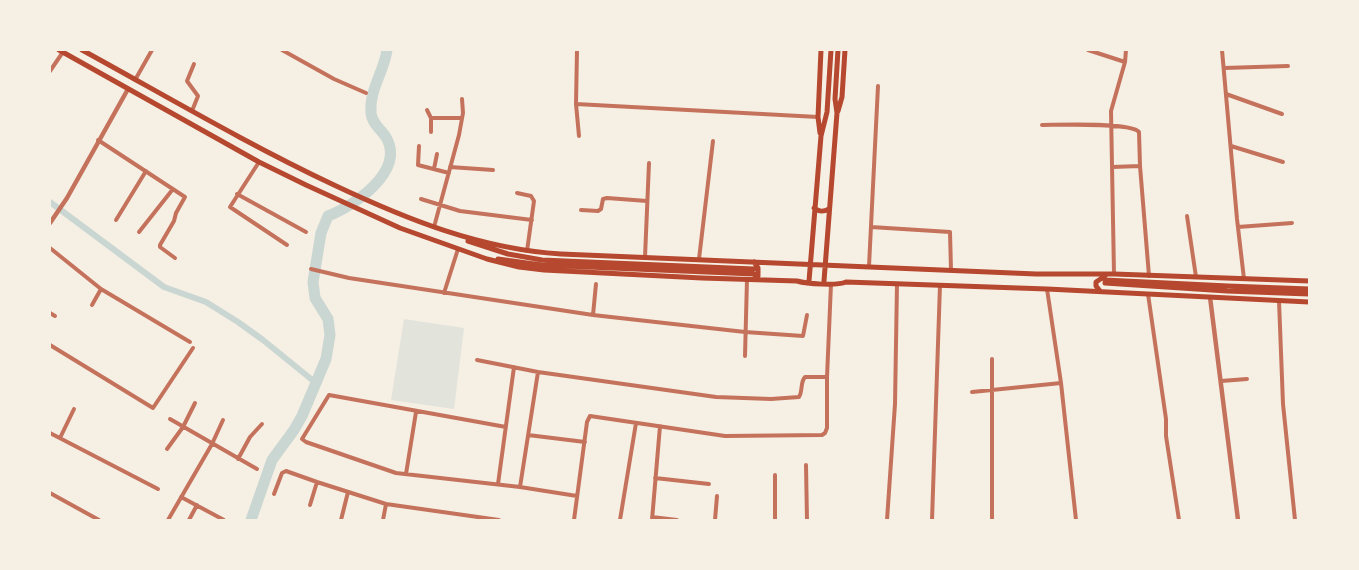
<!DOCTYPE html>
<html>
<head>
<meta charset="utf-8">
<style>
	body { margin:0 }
	#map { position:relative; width:1359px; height:570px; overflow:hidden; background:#f6efe4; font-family:"Golos Text",sans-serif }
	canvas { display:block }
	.frame { position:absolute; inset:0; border:51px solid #f6efe4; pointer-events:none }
</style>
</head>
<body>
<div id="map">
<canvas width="1359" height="570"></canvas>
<div class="frame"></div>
</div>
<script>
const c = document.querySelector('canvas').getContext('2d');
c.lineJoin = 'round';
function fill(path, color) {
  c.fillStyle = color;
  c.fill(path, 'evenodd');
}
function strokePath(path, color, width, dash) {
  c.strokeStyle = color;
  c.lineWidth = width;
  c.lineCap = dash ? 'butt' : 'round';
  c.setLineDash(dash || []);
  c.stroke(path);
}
const green = new Path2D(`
	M 404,319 L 464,328 L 454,409 L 391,400 Z`);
const canal = new Path2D(`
	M 50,202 L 164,287 L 206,302 L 238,322 L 263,340 L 316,383`);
const river = new Path2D(`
	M 251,520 L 272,460 L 294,430 L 302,416 L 326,359 L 330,335 L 328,319 L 315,298 L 313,282 L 321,233 L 328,216 C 354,206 404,172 387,139 C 382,129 372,125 371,113 C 369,90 384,72 387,50`);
const minor = new Path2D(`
	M 282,50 L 334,79 L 366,93
	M 577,50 L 576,104 L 579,136
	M 1088,50 L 1125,62
	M 1222,50 L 1237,219 L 1244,279
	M 1224,68 L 1288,66
	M 50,71 L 63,52
	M 135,80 L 152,50
	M 1226,94 L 1282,114
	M 576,104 L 818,117
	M 427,110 L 431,118 L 431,132
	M 192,111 L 198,96 L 187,81 L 194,64
	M 431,118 L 462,118
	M 1042,125 C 1058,125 1131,122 1139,132 L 1140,166 L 1149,276
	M 98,140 L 185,197 L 176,213 L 174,221 L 160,245 L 160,247 L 175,258
	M 419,146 L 418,165 L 449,173
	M 1231,146 L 1283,162
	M 259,162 L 230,207 L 287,245
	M 450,167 L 493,170
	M 1112,167 L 1140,166
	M 434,169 L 437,154
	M 517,193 L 531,196 L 534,201 L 527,251
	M 237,194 L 306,232
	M 421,199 L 460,211 L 532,220
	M 581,210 L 598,211 L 601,209 L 603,199 L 607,198 L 647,201
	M 1187,216 L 1196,277
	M 116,220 L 146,171
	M 434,227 L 459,135 L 463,113 L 462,99
	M 871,227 L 950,232 L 951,270
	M 1238,227 L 1292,223
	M 139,232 L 173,189
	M 50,248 L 101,289 L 190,342
	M 645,257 L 649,163
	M 699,259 L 713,141
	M 869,266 L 878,86
	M 311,269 L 349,278 L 593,315 L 745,332 L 803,336 L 807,315
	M 1114,274 L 1111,111 L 1125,62 L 1126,50
	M 1047,289 L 1061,383 L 1076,520
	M 444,293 L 458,249
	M 1148,294 L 1166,419 L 1166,436 L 1179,520
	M 1279,301 L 1283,404 L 1295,520
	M 92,305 L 101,289
	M 50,313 L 55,316
	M 593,315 L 596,284
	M 50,345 L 153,408 L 193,348
	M 745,356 L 747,279
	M 992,359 L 992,520
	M 477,360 L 538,372 L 716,397 L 771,399 L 799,397 C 803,391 800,382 805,377 L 827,377 L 831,284
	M 1221,381 L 1247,379
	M 972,392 L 1061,383
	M 170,419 L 257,469
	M 506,427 L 329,395 L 302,439 L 306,442 L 396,473 L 520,487 L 577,496
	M 50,433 L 158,489
	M 528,435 L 585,442
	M 60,438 L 74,409
	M 167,449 L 183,427 L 195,403
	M 238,459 L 250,437 L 262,424
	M 806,465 L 807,520
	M 406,474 L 416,412
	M 655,478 L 709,484
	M 498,484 L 514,367
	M 520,487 L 538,372
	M 50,493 L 99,520
	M 274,494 L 282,473 L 286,471 L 317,482 L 386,504 L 499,520
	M 181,497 L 224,520
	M 310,505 L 317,482
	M 652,517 L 677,520
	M 168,520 L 212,444 L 223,420
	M 189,520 L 197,505
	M 341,520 L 348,492
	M 383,520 L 386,504
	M 574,520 L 587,422 L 590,416 L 725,436 L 822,435 L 825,433 L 827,428 L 827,377
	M 620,520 L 636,423
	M 652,520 L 660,426
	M 715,520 L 717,496
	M 775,520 L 775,475
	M 887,520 L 895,404 L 897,284
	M 932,520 L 940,285`);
const tertiary = new Path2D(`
	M 50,223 L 67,198 L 128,89
	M 1210,297 L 1238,520`);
const secondary = new Path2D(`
	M 59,50 L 259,162 L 306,185 L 400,228 L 487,259 L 519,267 L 544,270 L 702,278 L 797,281 C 807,284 837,286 846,282 L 1047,289 L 1309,302
	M 82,50 C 166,96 247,144 334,185 C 406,219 480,249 561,254 L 1036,274 L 1114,274 L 1309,281
	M 838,111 L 842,97 L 845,50
	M 820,133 L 818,117 L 821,50
	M 814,208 C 819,212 823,212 829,209
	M 468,241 L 508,254 L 542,260 L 754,269
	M 498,259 L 541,265 L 754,274
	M 754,262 L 758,268 L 758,276 L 754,279
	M 1105,280 L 1228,286 L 1309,289
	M 809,281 L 821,136 L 827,112 L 831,50
	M 824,281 L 837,113 L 835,99 L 838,50
	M 1105,283 L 1227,291 L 1309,294
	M 1100,291 L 1096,286 L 1096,282 L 1105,276`);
fill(green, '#e2e4dc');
strokePath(canal, '#c9d6d2', 6);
strokePath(river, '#c9d6d2', 11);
strokePath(minor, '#c5725c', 4);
strokePath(tertiary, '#c5725c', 4.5);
strokePath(secondary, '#b5482f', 5);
</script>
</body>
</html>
